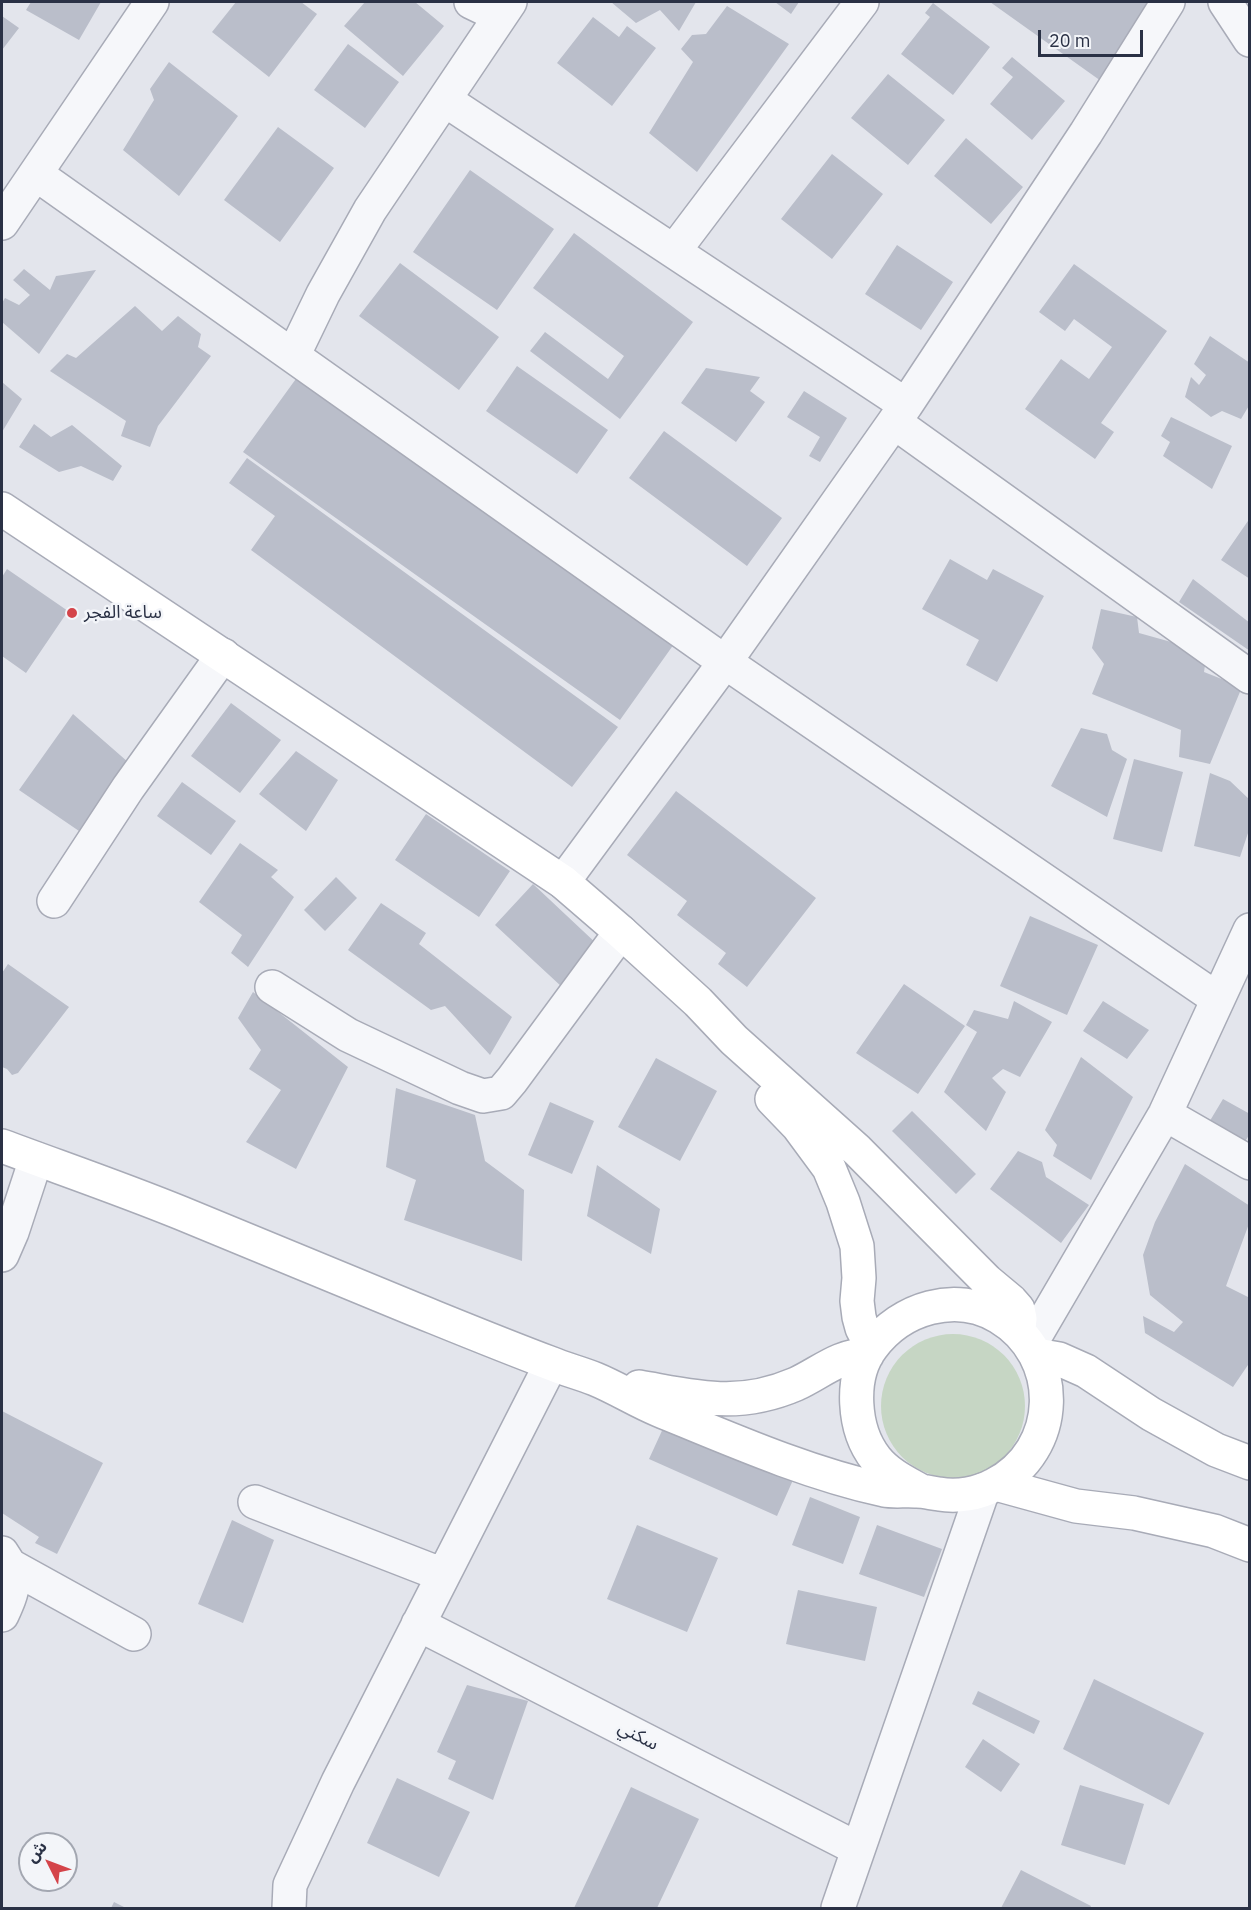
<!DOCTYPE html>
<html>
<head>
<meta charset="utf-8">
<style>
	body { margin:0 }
	#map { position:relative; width:1251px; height:1910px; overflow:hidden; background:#e3e5ec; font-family:"IBM Plex Sans","Noto Sans Arabic",sans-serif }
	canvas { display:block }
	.frame { position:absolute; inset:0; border:3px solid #2a3145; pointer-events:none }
	.north { position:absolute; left:18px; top:1832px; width:60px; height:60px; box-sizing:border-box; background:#f3f5f9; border:2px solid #a3a7b1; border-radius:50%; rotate:312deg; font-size:16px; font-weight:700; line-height:24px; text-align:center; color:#2a3145 }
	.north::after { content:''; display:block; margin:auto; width:21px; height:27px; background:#d4444a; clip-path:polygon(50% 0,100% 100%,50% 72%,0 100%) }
	.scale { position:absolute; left:1038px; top:30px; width:105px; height:27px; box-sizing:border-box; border:3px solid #2a3145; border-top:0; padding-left:8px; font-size:18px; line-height:21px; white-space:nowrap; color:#2a3145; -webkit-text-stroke:4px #f3f5f9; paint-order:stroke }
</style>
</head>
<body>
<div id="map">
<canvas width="1251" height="1910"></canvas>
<div class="frame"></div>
<div class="north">ش</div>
<div class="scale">20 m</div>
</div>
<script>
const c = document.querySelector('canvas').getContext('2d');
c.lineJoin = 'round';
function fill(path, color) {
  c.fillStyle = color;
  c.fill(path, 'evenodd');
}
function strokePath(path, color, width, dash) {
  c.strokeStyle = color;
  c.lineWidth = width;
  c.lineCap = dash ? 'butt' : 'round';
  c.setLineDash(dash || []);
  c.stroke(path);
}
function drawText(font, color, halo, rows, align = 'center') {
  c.font = font + ' "IBM Plex Sans","Noto Sans Arabic",sans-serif';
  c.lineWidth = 5;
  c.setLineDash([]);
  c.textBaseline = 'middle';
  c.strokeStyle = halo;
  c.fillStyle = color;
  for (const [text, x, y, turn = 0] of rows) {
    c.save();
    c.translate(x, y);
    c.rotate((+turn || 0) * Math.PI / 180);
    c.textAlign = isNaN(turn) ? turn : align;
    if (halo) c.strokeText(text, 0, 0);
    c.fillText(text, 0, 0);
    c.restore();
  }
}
const green = new Path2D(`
	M881 1406a72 72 0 1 1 144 0a72 72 0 1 1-144 0Z`);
const building = new Path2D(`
	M 31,2 L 101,2 L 79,40 L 26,10 Z
	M 236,2 L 301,2 L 317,14 L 269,77 L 212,32 Z
	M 365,2 L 415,2 L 444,26 L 403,76 L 344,26 Z
	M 611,2 L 696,2 L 679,31 L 660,10 L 636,23 Z
	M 775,2 L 799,2 L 791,14 Z
	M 990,2 L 1154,2 L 1108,86 Z
	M 933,3 L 990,47 L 953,95 L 901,54 L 930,17 L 925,13 Z
	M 727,6 L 789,44 L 697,172 L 649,133 L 693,62 L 681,49 L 692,35 L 706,34 Z
	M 2,16 L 19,28 L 2,50 Z
	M 593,17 L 619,37 L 627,26 L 656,48 L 612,106 L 557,63 Z
	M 348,44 L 399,82 L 365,128 L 314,90 Z
	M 1012,57 L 1065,101 L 1032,140 L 990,104 L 1013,77 L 1002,68 Z
	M 169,62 L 238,116 L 179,196 L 123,150 L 154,100 L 150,89 Z
	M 888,74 L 945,120 L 908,165 L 851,118 Z
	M 278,127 L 334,168 L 280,242 L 224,200 Z
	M 966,138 L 1023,187 L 991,224 L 934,176 Z
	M 832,154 L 883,194 L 832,259 L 781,219 Z
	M 470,170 L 554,229 L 497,310 L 413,252 Z
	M 574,233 L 693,322 L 620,419 L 530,351 L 545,332 L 608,379 L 624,356 L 533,288 Z
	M 897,245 L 953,282 L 921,330 L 865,294 Z
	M 400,263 L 499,337 L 459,390 L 359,316 Z
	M 1074,264 L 1167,331 L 1101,423 L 1114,432 L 1095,459 L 1025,409 L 1061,359 L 1089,379 L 1112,347 L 1074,319 L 1065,331 L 1039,312 Z
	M 24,269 L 50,290 L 56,276 L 96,270 L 39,354 L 2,322 L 2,303 L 5,298 L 19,305 L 30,295 L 13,280 Z
	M 135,306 L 162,331 L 178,316 L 201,334 L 198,347 L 211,356 L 158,426 L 150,447 L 121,436 L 126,421 L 50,371 L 67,354 L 76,358 Z
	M 1210,336 L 1250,363 L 1250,404 L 1241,419 L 1222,411 L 1211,417 L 1185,397 L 1191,377 L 1199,385 L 1206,375 L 1194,364 Z
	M 517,366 L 608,430 L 577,474 L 486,411 Z
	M 706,368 L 760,377 L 750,391 L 765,402 L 736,442 L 681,403 Z
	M 298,376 L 674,644 L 620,720 L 243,452 Z
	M 2,382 L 22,399 L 2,432 Z
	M 804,391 L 847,418 L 820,462 L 809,456 L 820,437 L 787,417 Z
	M 1171,417 L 1232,446 L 1212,489 L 1163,456 L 1170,442 L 1161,436 Z
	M 34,424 L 51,437 L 72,425 L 122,466 L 113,481 L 81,466 L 59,472 L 19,447 Z
	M 664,431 L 782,518 L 747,566 L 629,478 Z
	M 247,458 L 618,727 L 572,787 L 251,550 L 275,516 L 229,483 Z
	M 1250,518 L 1250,579 L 1221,560 Z
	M 950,559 L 987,580 L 993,569 L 1044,596 L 997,682 L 966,665 L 979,640 L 922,609 Z
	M 7,569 L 68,611 L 26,673 L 2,656 L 2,577 Z
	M 1193,579 L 1250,623 L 1250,651 L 1179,602 Z
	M 1101,609 L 1137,617 L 1139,633 L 1207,652 L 1204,672 L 1242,687 L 1210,764 L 1179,757 L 1181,730 L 1092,694 L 1104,664 L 1092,648 Z
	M 231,703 L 281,740 L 240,793 L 191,756 Z
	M 73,714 L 136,769 L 79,831 L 19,790 Z
	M 1081,728 L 1107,734 L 1112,750 L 1127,759 L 1107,817 L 1051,786 Z
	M 296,751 L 338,780 L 306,831 L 259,794 Z
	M 1134,759 L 1183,772 L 1162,852 L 1113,839 Z
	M 1210,773 L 1230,781 L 1250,800 L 1250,827 L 1240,857 L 1194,846 Z
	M 182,782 L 236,821 L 211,855 L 157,816 Z
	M 676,791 L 816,898 L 747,987 L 718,964 L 726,953 L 677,915 L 687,901 L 627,855 Z
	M 426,814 L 510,871 L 479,917 L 395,860 Z
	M 240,843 L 278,870 L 271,877 L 294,897 L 248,967 L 231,953 L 242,935 L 199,902 Z
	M 336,877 L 357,898 L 325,931 L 304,910 Z
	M 533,884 L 599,946 L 562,987 L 495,925 Z
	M 381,903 L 426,933 L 419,944 L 512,1017 L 490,1055 L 445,1006 L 431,1010 L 348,950 Z
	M 1030,916 L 1098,945 L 1067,1015 L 1000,986 Z
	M 8,964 L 69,1007 L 18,1073 L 12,1075 L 7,1069 L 2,1067 L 2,973 Z
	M 904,984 L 965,1026 L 918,1094 L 856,1053 Z
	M 253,992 L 348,1067 L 296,1169 L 246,1142 L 281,1090 L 249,1069 L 261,1050 L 238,1018 Z
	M 1014,1001 L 1052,1022 L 1020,1077 L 1003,1069 L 992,1078 L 1006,1092 L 986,1131 L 944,1092 L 977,1032 L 966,1025 L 974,1010 L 1008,1019 Z
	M 1103,1001 L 1149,1030 L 1127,1059 L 1083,1031 Z
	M 1081,1057 L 1133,1097 L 1091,1180 L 1053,1156 L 1057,1145 L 1045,1130 Z
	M 656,1058 L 717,1091 L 680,1161 L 618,1127 Z
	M 396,1088 L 475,1115 L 485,1161 L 524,1190 L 522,1261 L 404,1220 L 416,1180 L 386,1167 Z
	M 1223,1099 L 1250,1114 L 1250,1134 L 1243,1144 L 1208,1124 Z
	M 550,1102 L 594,1121 L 572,1174 L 528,1155 Z
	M 912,1111 L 976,1174 L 956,1194 L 892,1131 Z
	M 1018,1151 L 1042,1162 L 1046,1177 L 1089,1205 L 1061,1243 L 990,1189 Z
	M 1185,1164 L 1250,1206 L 1250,1221 L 1226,1286 L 1250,1298 L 1250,1362 L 1233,1387 L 1145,1333 L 1143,1316 L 1174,1332 L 1183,1322 L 1150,1295 L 1143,1255 L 1155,1222 Z
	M 597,1165 L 660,1209 L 651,1254 L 587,1216 Z
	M 2,1411 L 103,1463 L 57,1554 L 35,1543 L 39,1537 L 2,1513 Z
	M 666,1422 L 793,1480 L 777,1516 L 649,1459 Z
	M 810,1497 L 860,1517 L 843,1564 L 792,1545 Z
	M 232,1520 L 274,1540 L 243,1623 L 198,1604 Z
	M 637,1525 L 718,1558 L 687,1632 L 607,1599 Z
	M 877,1525 L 942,1549 L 924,1597 L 859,1574 Z
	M 798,1590 L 877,1607 L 865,1661 L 786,1644 Z
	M 1094,1679 L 1204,1733 L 1169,1805 L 1063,1749 Z
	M 467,1685 L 528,1701 L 493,1800 L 448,1779 L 456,1761 L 437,1752 Z
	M 978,1691 L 1040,1721 L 1034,1734 L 972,1704 Z
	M 983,1739 L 1020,1764 L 1001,1792 L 965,1767 Z
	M 397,1778 L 470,1812 L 439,1877 L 367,1843 Z
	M 1080,1785 L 1144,1804 L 1125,1865 L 1061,1845 Z
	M 631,1787 L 699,1819 L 657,1908 L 574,1908 Z
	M 1021,1870 L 1091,1906 L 1090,1908 L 1001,1908 Z
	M 114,1902 L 126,1908 L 111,1908 Z`);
const minor = new Path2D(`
	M 471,2 L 500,16
	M 1225,2 L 1250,40
	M 445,100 L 906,405
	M 36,174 L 293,356 L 323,294 L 370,210 L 510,2
	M 2,223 L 152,2
	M 674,251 L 862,2
	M 293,356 L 725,662 L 1216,998
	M 894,422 L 1250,677
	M 563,882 L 725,662 L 906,405 L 1086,133 L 1168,2
	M 54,901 L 128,788 L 223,655
	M 272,987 L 348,1035 L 460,1088 L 483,1096 L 501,1093 L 512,1080 L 621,932
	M 1165,1114 L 1250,1163
	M 2,1255 L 12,1232 L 36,1159
	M 1030,1345 L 1165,1114 L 1250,930
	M 255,1502 L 443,1575
	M 2,1553 C 19,1576 13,1591 2,1615
	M 11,1566 L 134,1634
	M 418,1624 L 858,1849
	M 289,1908 L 290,1885 L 338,1782 L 551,1364
	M 838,1908 L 983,1490`);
const secondary = new Path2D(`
	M 2,509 L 563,882 L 621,932 L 698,1002 L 734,1040 L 857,1150 L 987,1281 L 1011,1301 L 1018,1309 L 1020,1319 L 1019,1328
	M 772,1099 L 798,1126 L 829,1168 L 843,1202 L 857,1246 L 859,1278 L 857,1301 L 859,1317 L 862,1328 L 872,1347
	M 2,1146 C 61,1168 122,1189 181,1213 C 257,1244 333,1276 409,1307 C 456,1326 502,1345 550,1363 C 564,1369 580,1373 595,1379 C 617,1388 637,1401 659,1410 C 732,1440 807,1473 884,1490 C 895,1492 905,1490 916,1491 C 924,1491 931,1493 939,1494 C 957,1497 978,1494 994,1485 C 1062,1450 1064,1356 999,1317 C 956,1291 901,1308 872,1347 C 849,1377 853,1430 876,1459 C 888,1474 905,1482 921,1491
	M 1036,1355 L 1059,1359 L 1086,1371 L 1151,1414 L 1216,1450 L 1250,1463
	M 639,1387 C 697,1397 738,1409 796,1384 C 820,1373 839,1355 867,1355
	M 996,1484 L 1076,1506 L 1134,1513 L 1214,1531 L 1250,1545`);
const markers = [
	[72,613,6,"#d4444a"]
];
const poiNames = [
	["ساعة الفجر",84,613]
];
const streetNames = [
	["سكني",638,1736,27]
];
fill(green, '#c6d6c4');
fill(building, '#babeca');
strokePath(minor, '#a8abb7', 36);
strokePath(secondary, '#a8abb7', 36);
strokePath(minor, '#f6f7fa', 33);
strokePath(secondary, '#fff', 33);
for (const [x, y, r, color] of markers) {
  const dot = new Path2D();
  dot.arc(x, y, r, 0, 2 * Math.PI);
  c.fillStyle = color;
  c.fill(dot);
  strokePath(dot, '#f3f5f9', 2);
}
drawText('18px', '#2a3145', '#f3f5f9', poiNames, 'left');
drawText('18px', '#2a3145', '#f3f5f9', streetNames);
</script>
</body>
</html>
